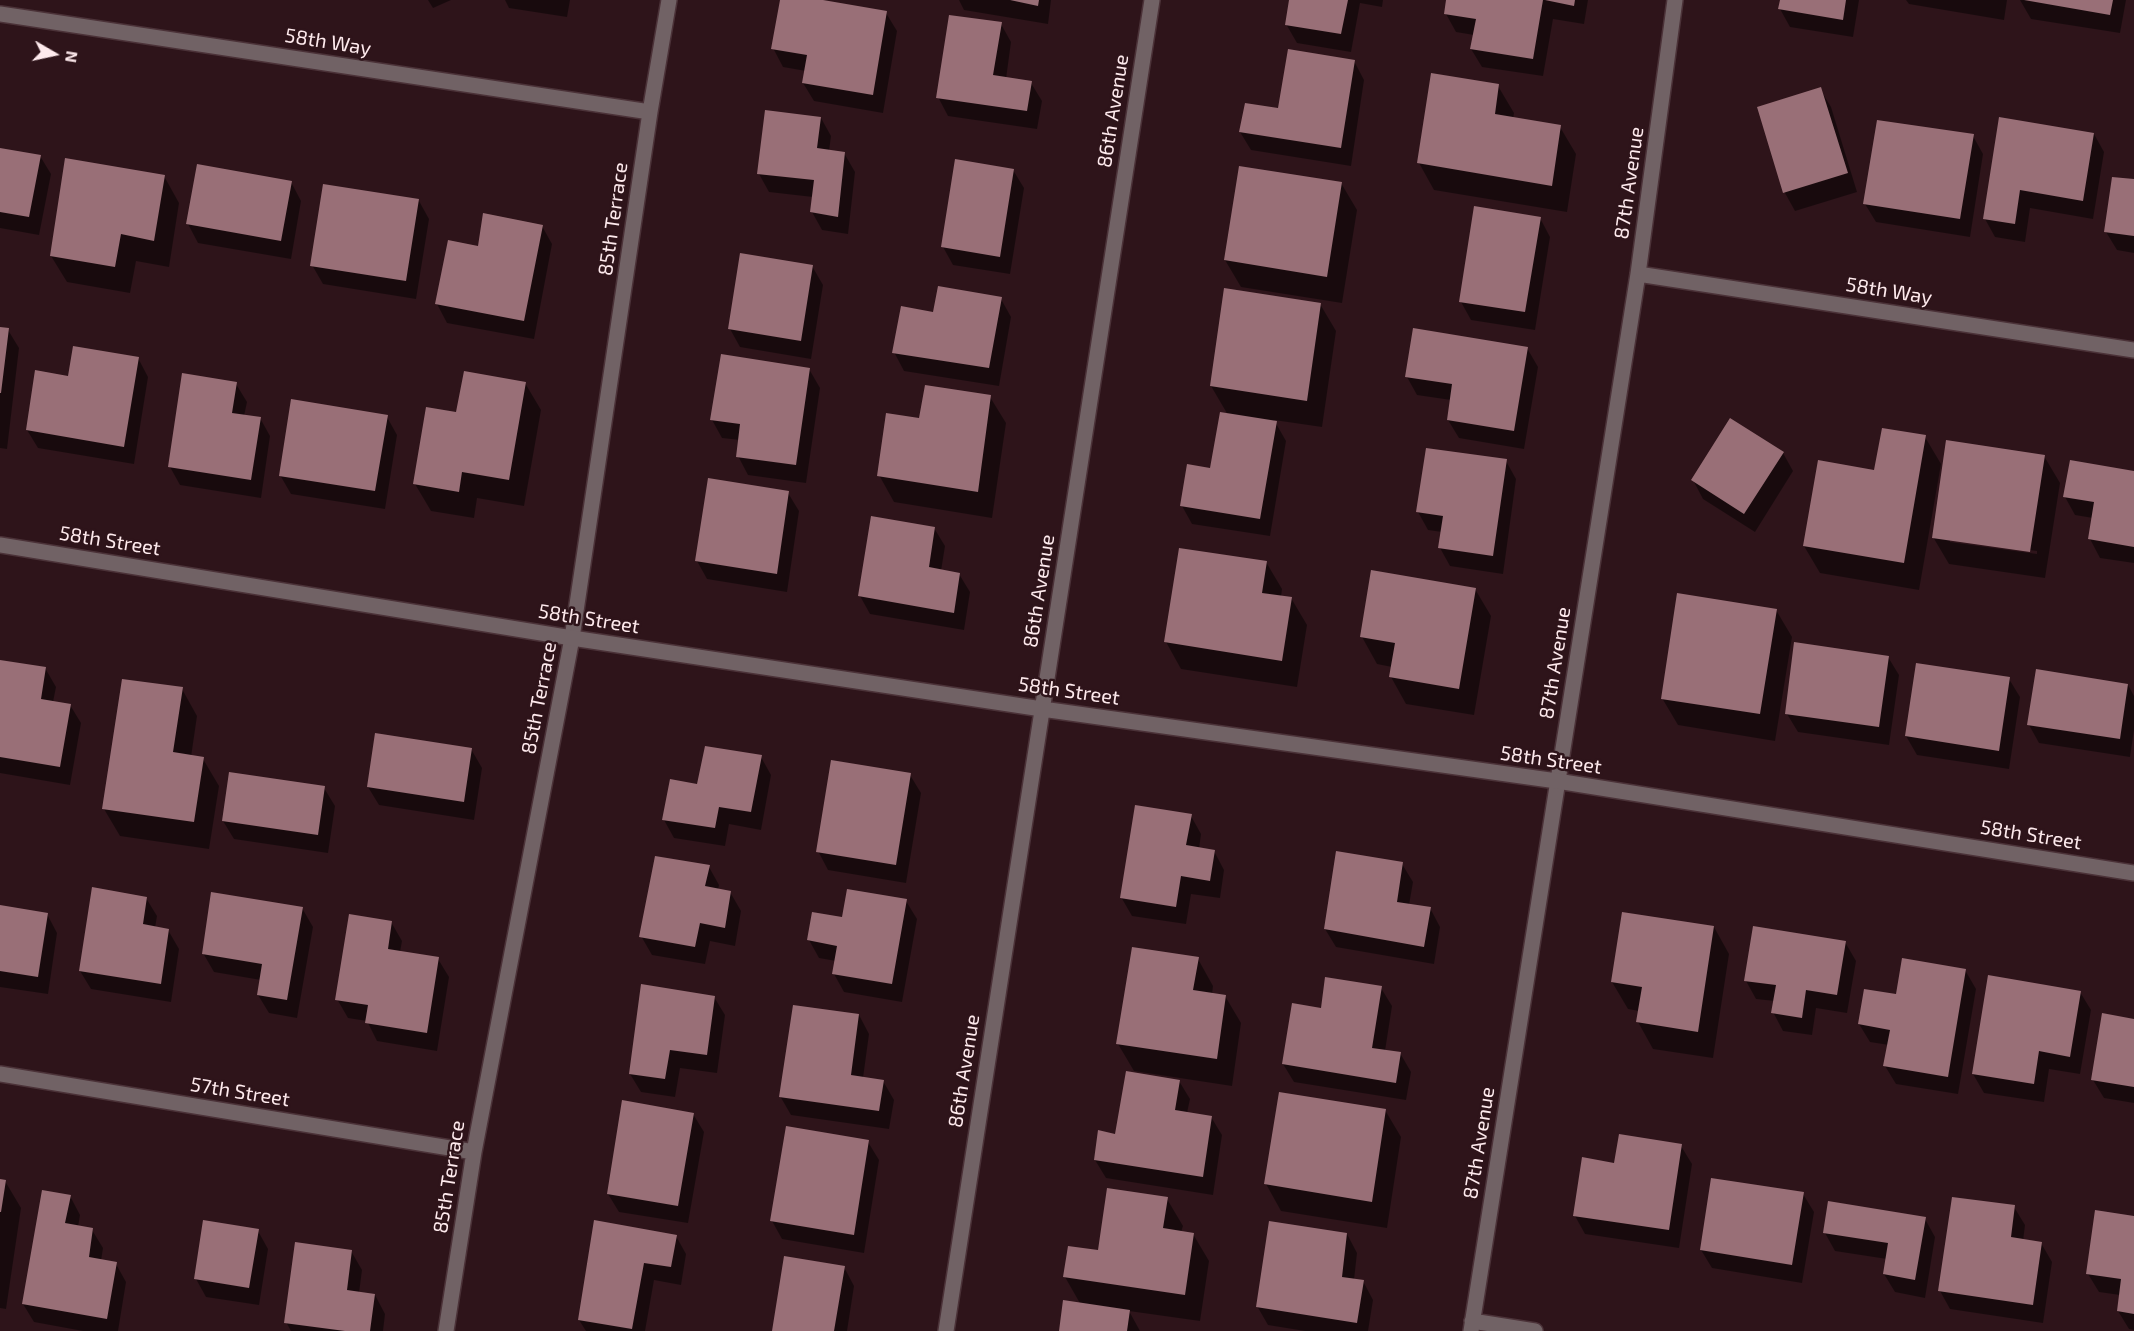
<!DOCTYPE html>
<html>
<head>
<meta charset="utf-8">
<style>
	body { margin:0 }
	#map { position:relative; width:2134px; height:1331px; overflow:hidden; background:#2e141a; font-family:"Exo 2",sans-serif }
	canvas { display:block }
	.north { position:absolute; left:24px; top:24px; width:60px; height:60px; -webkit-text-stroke:4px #2e141a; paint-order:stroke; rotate:99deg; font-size:16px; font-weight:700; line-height:24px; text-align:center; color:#feeaed }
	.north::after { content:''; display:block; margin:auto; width:21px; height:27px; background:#feeaed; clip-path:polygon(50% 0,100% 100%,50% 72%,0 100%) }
</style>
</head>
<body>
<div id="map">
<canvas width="2134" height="1331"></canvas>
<div class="north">N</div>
</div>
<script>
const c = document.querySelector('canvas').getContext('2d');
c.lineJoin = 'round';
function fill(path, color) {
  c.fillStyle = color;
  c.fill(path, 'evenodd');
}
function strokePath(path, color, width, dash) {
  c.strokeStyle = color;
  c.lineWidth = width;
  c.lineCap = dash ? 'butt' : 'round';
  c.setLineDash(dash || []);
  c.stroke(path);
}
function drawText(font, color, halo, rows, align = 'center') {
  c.font = font + ' "Exo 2",sans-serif';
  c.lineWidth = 5;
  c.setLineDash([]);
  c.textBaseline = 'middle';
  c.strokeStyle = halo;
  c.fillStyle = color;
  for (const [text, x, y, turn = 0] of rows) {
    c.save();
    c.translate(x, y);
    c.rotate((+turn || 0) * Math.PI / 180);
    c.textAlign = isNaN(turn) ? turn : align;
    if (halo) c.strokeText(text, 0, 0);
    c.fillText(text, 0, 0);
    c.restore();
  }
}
const shadow = new Path2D(`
	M 428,0 L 451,0 L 433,8 Z
	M 505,0 L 570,0 L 567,17 L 509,8 Z
	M 782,0 L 814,0 L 886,13 L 897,31 L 883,113 L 814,101 L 803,83 L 806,71 L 783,67 L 773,48 Z
	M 959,0 L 1051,0 L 1048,24 L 964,10 Z
	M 1291,0 L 1383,0 L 1382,7 L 1360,3 L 1351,52 L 1297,43 L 1286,24 Z
	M 1448,0 L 1588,0 L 1584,24 L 1553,19 L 1543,76 L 1482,67 L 1471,49 L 1474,35 L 1456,32 L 1446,14 Z
	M 1781,0 L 1859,0 L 1853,37 L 1790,27 L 1780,9 Z
	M 1906,0 L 2007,0 L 2004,20 L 1909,4 Z
	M 2020,0 L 2126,0 L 2120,33 L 2031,19 Z
	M 1001,24 L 1011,42 L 1006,79 L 1031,83 L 1042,101 L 1037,129 L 948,116 L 938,97 Z
	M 1354,61 L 1364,80 L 1351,166 L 1251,150 L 1240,132 L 1279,110 Z
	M 1498,86 L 1514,113 L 1513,119 L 1560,127 L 1576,154 L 1567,212 L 1434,190 L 1419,163 Z
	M 1820,89 L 1831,107 L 1857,192 L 1795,211 L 1785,193 L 1758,108 Z
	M 821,118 L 831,136 L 829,151 L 844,153 L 855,172 L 848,234 L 822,230 L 812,212 L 813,197 L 769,192 L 759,174 Z
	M 2000,119 L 2094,134 L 2104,152 L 2093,219 L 2030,208 L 2025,242 L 1995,237 L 1985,219 Z
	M 1973,136 L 1983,154 L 1970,237 L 1876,222 L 1865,204 Z
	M 0,149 L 40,156 L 51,174 L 39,235 L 0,228 Z
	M 1013,170 L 1024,188 L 1010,274 L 953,265 L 943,247 Z
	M 164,176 L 179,203 L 169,267 L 136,261 L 130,293 L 67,282 L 51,256 Z
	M 2134,181 L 2134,253 L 2117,250 L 2106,232 Z
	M 291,182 L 301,201 L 291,259 L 198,243 L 188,224 Z
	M 1341,183 L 1357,210 L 1342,303 L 1241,287 L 1225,260 Z
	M 419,201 L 429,219 L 416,299 L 323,284 L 312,265 Z
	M 1540,218 L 1550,237 L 1535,330 L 1471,320 L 1461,302 Z
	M 542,226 L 552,244 L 534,339 L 447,323 L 437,304 L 479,248 Z
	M 812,266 L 823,285 L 811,359 L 740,347 L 730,329 Z
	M 1001,299 L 1011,317 L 999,386 L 904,371 L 894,352 L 934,314 Z
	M 1320,304 L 1336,331 L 1322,427 L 1274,420 L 1286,441 L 1270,536 L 1192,524 L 1182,506 L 1211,470 L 1228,415 L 1211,386 Z
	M 0,329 L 8,330 L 19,348 L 7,449 L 0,448 Z
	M 1527,348 L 1538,367 L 1524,449 L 1459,438 L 1448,420 L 1451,400 L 1417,395 L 1407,377 Z
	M 138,358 L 148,377 L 134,464 L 38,448 L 27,430 L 69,377 Z
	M 809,369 L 820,388 L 806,483 L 748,475 L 738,456 L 740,440 L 722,438 L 712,420 Z
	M 525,383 L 541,410 L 524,506 L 477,498 L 474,518 L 431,511 L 415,484 L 458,414 Z
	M 236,384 L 247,402 L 244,416 L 260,418 L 270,436 L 261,498 L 180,485 L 170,467 Z
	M 990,397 L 1006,423 L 992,518 L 894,502 L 879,475 L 921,419 Z
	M 387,417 L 397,435 L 385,509 L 291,494 L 280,475 Z
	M 1925,437 L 1941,464 L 1919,590 L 1820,573 L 1804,546 L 1875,471 Z
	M 1783,453 L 1793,471 L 1755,532 L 1703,499 L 1693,480 Z
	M 2044,456 L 2060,483 L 2045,578 L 1949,564 L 1933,537 ZM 1950,539 L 2037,551 L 2037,554 L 1950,542 Z
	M 1506,461 L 1516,479 L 1503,574 L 1450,566 L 1440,548 L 1442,532 L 1428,530 L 1418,512 Z
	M 2134,472 L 2134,563 L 2100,558 L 2090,539 L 2093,518 L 2075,515 L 2065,497 Z
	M 788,493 L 799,511 L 787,592 L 707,579 L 697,561 Z
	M 934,528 L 945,546 L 941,571 L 959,574 L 970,592 L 964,630 L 870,614 L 860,596 Z
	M 1266,562 L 1282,589 L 1281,597 L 1291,598 L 1307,625 L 1297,687 L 1181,669 L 1166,642 Z
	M 1475,589 L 1491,616 L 1474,715 L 1406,704 L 1391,677 L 1392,667 L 1377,664 L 1362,637 Z
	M 1776,610 L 1792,637 L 1775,741 L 1678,725 L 1662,698 Z
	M 1888,657 L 1899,675 L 1889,745 L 1798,732 L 1787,714 Z
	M 0,661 L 45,668 L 56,687 L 53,702 L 70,705 L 81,723 L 70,785 L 0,773 Z
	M 1918,664 L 2009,679 L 2020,697 L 2009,769 L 1917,755 L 1906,736 Z
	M 2128,685 L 2134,696 L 2134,730 L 2130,757 L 2039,743 L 2029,725 Z
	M 182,689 L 197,716 L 191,757 L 203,759 L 219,786 L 209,849 L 120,836 L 104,809 Z
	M 471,749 L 482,768 L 474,820 L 379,805 L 368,787 Z
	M 761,757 L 771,775 L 761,830 L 729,824 L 725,846 L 674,838 L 664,820 L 699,786 Z
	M 910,775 L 921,793 L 906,883 L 828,870 L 818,851 Z
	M 324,788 L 335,806 L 328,853 L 234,839 L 223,821 Z
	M 1191,816 L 1201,834 L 1199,849 L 1214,851 L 1224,870 L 1220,898 L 1191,894 L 1186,924 L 1132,916 L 1121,897 Z
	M 1402,864 L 1413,882 L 1409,905 L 1430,908 L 1440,927 L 1434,964 L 1336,947 L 1325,929 Z
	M 709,867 L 719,885 L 718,890 L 730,892 L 741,911 L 735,946 L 710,941 L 705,964 L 652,955 L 641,936 Z
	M 146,898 L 157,916 L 155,928 L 168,930 L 179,949 L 171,1002 L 91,989 L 80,971 Z
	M 906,901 L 917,919 L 902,1002 L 844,992 L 834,974 L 836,961 L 819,958 L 809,940 L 843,919 Z
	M 0,907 L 47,914 L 57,933 L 48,994 L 0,987 Z
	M 302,908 L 313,927 L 297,1018 L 269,1013 L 258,995 L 261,980 L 214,972 L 203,953 Z
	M 391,922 L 402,941 L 400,952 L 438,959 L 449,977 L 437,1051 L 377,1041 L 367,1021 L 348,1018 L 337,999 Z
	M 1714,927 L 1729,954 L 1713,1058 L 1653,1049 L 1638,1022 L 1639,1011 L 1628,1009 L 1612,982 Z
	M 1845,942 L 1856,961 L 1847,1013 L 1816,1008 L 1812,1035 L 1783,1031 L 1773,1012 L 1775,1001 L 1756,999 L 1746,981 Z
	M 1198,959 L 1213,986 L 1212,994 L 1225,996 L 1241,1023 L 1232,1086 L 1134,1071 L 1118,1044 Z
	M 1965,970 L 1976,989 L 1958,1094 L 1896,1084 L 1885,1066 L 1889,1045 L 1870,1042 L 1859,1024 L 1898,996 Z
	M 1381,988 L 1392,1006 L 1385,1051 L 1400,1053 L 1411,1072 L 1406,1100 L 1294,1082 L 1283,1064 L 1322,1010 Z
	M 2080,992 L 2091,1010 L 2080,1074 L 2049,1069 L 2044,1102 L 1984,1093 L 1973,1074 Z
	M 714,997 L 725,1015 L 717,1073 L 680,1068 L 675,1097 L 641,1092 L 630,1074 Z
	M 859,1015 L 869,1034 L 863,1078 L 883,1081 L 894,1100 L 889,1129 L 791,1115 L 780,1096 Z
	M 2134,1020 L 2134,1103 L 2104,1098 L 2093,1080 Z
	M 1179,1081 L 1190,1099 L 1187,1113 L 1211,1117 L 1222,1135 L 1213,1195 L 1106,1178 L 1095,1160 L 1117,1135 Z
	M 1385,1110 L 1401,1137 L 1387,1228 L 1281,1211 L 1266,1184 Z
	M 693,1114 L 704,1132 L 688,1223 L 619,1212 L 608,1194 Z
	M 868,1142 L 879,1160 L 864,1253 L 782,1239 L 772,1221 Z
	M 1681,1146 L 1692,1164 L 1679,1248 L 1585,1234 L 1575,1216 L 1616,1165 Z
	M 0,1181 L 5,1181 L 21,1208 L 6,1309 L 0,1308 Z
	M 1803,1194 L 1814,1212 L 1802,1283 L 1712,1268 L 1701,1250 Z
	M 70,1196 L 80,1215 L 78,1227 L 92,1230 L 103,1248 L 101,1261 L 116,1264 L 126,1282 L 118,1331 L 83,1331 L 34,1322 L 23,1304 Z
	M 1167,1199 L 1183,1226 L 1181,1232 L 1193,1234 L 1209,1261 L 1200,1321 L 1129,1311 L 1140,1331 L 1060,1331 L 1081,1305 L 1065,1277 L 1100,1252 Z
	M 2014,1207 L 2025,1225 L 2023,1241 L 2041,1243 L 2052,1262 L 2043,1323 L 1950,1309 L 1940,1291 Z
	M 2134,1217 L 2134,1330 L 2129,1329 L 2118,1311 L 2120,1295 L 2099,1292 L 2088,1274 Z
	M 1925,1219 L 1935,1237 L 1925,1298 L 1895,1292 L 1884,1274 L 1887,1259 L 1835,1251 L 1825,1233 Z
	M 595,1222 L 676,1236 L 686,1254 L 681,1285 L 654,1280 L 645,1331 L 586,1331 L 579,1320 Z
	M 258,1231 L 268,1249 L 259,1305 L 206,1297 L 196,1279 Z
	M 1347,1234 L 1357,1253 L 1354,1280 L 1363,1281 L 1373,1300 L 1368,1331 L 1305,1331 L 1268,1325 L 1257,1306 Z
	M 351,1251 L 362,1270 L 359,1293 L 375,1295 L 385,1314 L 383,1331 L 291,1331 L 286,1322 Z
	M 844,1267 L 854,1286 L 847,1331 L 773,1331 Z`);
const building = new Path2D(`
	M 780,0 L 823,0 L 887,11 L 873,95 L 802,83 L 807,55 L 771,49 Z
	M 1010,0 L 1039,0 L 1038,6 Z
	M 1289,0 L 1348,0 L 1341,34 L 1285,25 Z
	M 1446,0 L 1543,0 L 1533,59 L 1470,49 L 1476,19 L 1444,14 Z
	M 1545,0 L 1575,0 L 1574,6 Z
	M 1780,0 L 1846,0 L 1843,20 L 1778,9 Z
	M 2024,0 L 2113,0 L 2110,15 Z
	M 949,15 L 1002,22 L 993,75 L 1032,81 L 1027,111 L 936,98 Z
	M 1288,49 L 1355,60 L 1341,148 L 1239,132 L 1245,103 L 1278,108 Z
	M 1431,73 L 1499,84 L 1495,114 L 1561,125 L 1552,186 L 1417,163 Z
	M 1821,87 L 1848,173 L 1783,193 L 1757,107 Z
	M 765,110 L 821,117 L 817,148 L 845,152 L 838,217 L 810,212 L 814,180 L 757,174 Z
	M 1999,117 L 2094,133 L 2083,201 L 2020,190 L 2015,224 L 1983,219 Z
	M 1877,120 L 1974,134 L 1960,219 L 1863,204 Z
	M 0,148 L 41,155 L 29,217 L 0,212 Z
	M 65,158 L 165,175 L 154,241 L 121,234 L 115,267 L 50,256 Z
	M 955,159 L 1014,169 L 1000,257 L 941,247 Z
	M 197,164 L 292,181 L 281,241 L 186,224 Z
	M 1239,166 L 1342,182 L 1327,277 L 1224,260 Z
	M 2112,177 L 2134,179 L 2134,236 L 2104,232 Z
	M 323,184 L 419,199 L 406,281 L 310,266 Z
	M 1474,206 L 1541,217 L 1525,312 L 1459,302 Z
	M 483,213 L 543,225 L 524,321 L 435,304 L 448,240 L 478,246 Z
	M 740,253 L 813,265 L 801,341 L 728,329 Z
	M 938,286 L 1002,297 L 989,368 L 892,353 L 901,306 L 933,312 Z
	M 1224,288 L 1321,303 L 1307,401 L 1210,386 Z
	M 0,327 L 9,328 L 1,393 L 0,393 Z
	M 1413,328 L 1528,347 L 1514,431 L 1447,420 L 1452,384 L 1405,377 Z
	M 73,346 L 139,357 L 124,447 L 26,430 L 35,370 L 68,376 Z
	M 721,354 L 810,368 L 796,465 L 736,457 L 740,424 L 710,420 Z
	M 464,371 L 526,382 L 509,480 L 462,472 L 459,492 L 413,484 L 426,407 L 456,412 Z
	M 182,373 L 237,382 L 232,413 L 261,417 L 251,480 L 168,467 Z
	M 925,385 L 991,395 L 978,492 L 877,476 L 886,413 L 919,418 Z
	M 291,399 L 388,415 L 375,491 L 279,476 Z
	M 1220,412 L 1277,421 L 1260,519 L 1180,506 L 1187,464 L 1210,468 Z
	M 1730,418 L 1784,452 L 1744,514 L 1691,480 Z
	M 1882,428 L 1926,435 L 1904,563 L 1803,546 L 1818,460 L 1874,470 Z
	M 1946,440 L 2045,455 L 2030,552 L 1932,538 Z
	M 1426,448 L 1507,459 L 1493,556 L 1438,548 L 1443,516 L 1416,512 Z
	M 2070,460 L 2134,471 L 2134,547 L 2088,539 L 2094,502 L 2063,497 Z
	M 708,478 L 789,491 L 777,574 L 695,561 Z
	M 871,516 L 935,527 L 929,567 L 960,573 L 954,613 L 858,596 Z
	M 1179,548 L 1267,561 L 1262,593 L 1292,597 L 1282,661 L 1164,642 Z
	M 1371,570 L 1476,588 L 1459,689 L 1389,677 L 1395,643 L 1360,637 Z
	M 1677,593 L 1777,609 L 1760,714 L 1661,699 Z
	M 1794,642 L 1889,656 L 1879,727 L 1785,714 Z
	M 0,660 L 46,667 L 41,699 L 71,704 L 60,767 L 0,757 Z
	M 1916,663 L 2010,677 L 1999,751 L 1905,736 Z
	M 2036,669 L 2128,684 L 2120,739 L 2027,725 Z
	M 122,679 L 183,687 L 173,752 L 204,757 L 194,822 L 102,809 Z
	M 375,733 L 472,748 L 464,802 L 367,787 Z
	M 705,746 L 762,755 L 751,812 L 719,807 L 715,828 L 662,820 L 670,779 L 697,784 Z
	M 831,760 L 911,773 L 896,865 L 816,852 Z
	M 229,772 L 325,786 L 318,835 L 222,821 Z
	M 1135,805 L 1192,814 L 1186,845 L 1215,850 L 1210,881 L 1181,876 L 1176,907 L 1120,898 Z
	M 1336,851 L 1403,862 L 1397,902 L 1431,907 L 1424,947 L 1324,929 Z
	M 655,856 L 710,865 L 705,886 L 731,891 L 725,928 L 700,923 L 695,947 L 639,937 Z
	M 92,887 L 147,897 L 143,924 L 169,929 L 161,984 L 79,971 Z
	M 847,889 L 907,899 L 892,984 L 832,974 L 837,946 L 807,940 L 812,912 L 842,917 Z
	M 211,892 L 303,907 L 287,1000 L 257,995 L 262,964 L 202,954 Z
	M 0,905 L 48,913 L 38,977 L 0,971 Z
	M 1622,912 L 1714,926 L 1698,1032 L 1636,1022 L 1642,987 L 1611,982 Z
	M 349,914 L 392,921 L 388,949 L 439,957 L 427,1033 L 365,1023 L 368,1005 L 335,1000 Z
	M 1753,926 L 1846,941 L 1837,995 L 1806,990 L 1802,1018 L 1771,1013 L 1776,985 L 1744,981 Z
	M 1132,947 L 1199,957 L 1193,990 L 1226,995 L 1217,1059 L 1116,1044 Z
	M 1902,958 L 1966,969 L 1948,1077 L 1883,1066 L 1890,1030 L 1858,1024 L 1864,989 L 1896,994 Z
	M 1988,975 L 2081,991 L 2070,1057 L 2039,1051 L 2034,1084 L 1972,1074 Z
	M 1325,977 L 1382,986 L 1372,1048 L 1401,1052 L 1396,1083 L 1282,1064 L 1292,1003 L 1321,1008 Z
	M 641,984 L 715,996 L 707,1055 L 670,1050 L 665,1079 L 629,1074 Z
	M 793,1005 L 859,1014 L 851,1075 L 884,1080 L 879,1111 L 779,1097 Z
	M 2102,1013 L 2134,1019 L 2134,1087 L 2091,1080 Z
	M 1126,1071 L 1180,1080 L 1175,1110 L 1212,1116 L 1203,1177 L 1094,1160 L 1098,1130 L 1115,1134 Z
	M 1279,1092 L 1386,1109 L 1372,1202 L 1264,1184 Z
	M 622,1100 L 694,1113 L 678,1206 L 607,1194 Z
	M 786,1126 L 869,1140 L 854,1235 L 770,1221 Z
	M 1619,1134 L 1682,1144 L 1669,1230 L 1573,1216 L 1582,1157 L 1614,1163 Z
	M 1711,1178 L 1804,1192 L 1792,1265 L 1700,1250 Z
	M 0,1179 L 6,1180 L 1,1212 L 0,1212 Z
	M 1107,1188 L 1168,1197 L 1163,1228 L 1194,1233 L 1185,1295 L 1063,1277 L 1068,1246 L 1098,1250 Z
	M 42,1190 L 71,1195 L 65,1223 L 93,1228 L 89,1257 L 117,1262 L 107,1319 L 22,1304 Z
	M 1952,1197 L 2015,1205 L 2011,1237 L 2042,1242 L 2033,1305 L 1938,1291 Z
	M 1828,1201 L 1926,1217 L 1915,1280 L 1883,1274 L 1888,1243 L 1823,1233 Z
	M 2095,1210 L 2134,1216 L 2134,1314 L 2117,1311 L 2121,1279 L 2086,1274 Z
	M 203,1220 L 259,1229 L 249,1288 L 194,1279 Z
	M 594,1220 L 677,1235 L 671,1267 L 644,1263 L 632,1329 L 578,1320 Z
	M 1269,1221 L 1347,1233 L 1342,1277 L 1364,1280 L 1357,1323 L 1256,1307 Z
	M 295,1242 L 352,1250 L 347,1290 L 375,1294 L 370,1331 L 345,1331 L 284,1323 Z
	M 784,1256 L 845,1266 L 834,1331 L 772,1331 Z
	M 1063,1300 L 1130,1310 L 1127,1331 L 1059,1331 Z`);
const minor = new Path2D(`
	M 0,14 L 650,112
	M 1638,274 L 2134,350
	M 0,1074 L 474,1152
	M 1472,1321 L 1535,1331
	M 446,1331 L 474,1152 L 572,638 L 650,112 L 669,0
	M 1471,1331 L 1638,274 L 1675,0`);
const tertiary = new Path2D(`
	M 0,545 L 572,638 L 1042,709 L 1557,781 L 2134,873
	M 946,1331 L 1152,0`);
const streetNames = [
	["58th Way",328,42,9],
	["86th Avenue",1113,111,-81],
	["87th Avenue",1629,183,-82],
	["85th Terrace",613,219,-82],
	["58th Way",1889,291,9],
	["58th Street",110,541,9],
	["86th Avenue",1039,591,-81],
	["58th Street",589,619,9],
	["87th Avenue",1555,663,-81],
	["58th Street",1069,691,8],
	["85th Terrace",539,698,-79],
	["58th Street",1551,760,8],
	["58th Street",2031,835,9],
	["86th Avenue",964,1071,-81],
	["57th Street",240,1092,9],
	["87th Avenue",1479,1143,-81],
	["85th Terrace",449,1177,-81]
];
fill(shadow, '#0007');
fill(building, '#996f77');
strokePath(minor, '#4b3238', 18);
strokePath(tertiary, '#4b3238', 18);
strokePath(minor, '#716265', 15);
strokePath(tertiary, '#716265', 15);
drawText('20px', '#feeaed', '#2e141a', streetNames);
</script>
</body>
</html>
